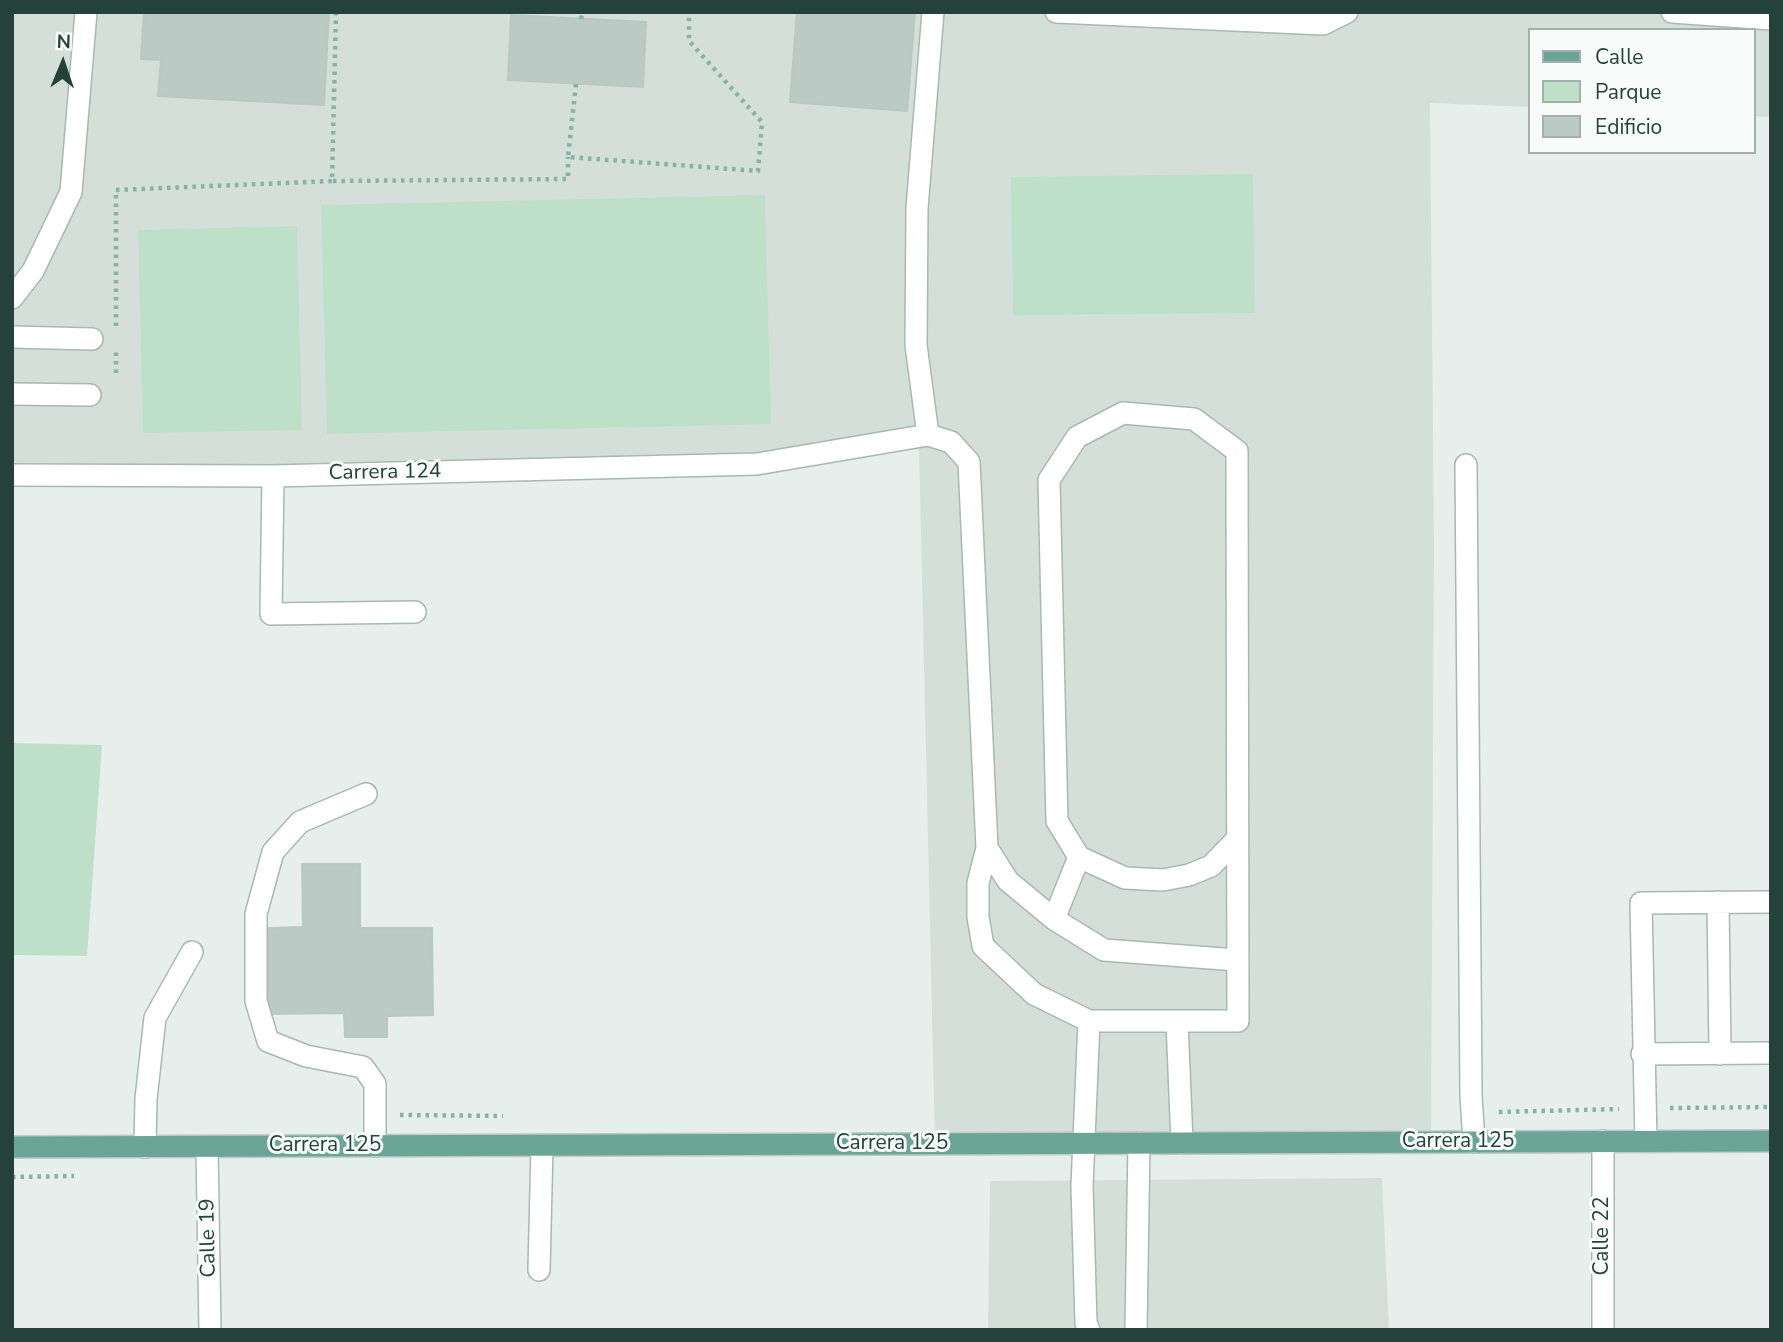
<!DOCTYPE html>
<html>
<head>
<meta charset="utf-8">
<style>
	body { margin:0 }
	#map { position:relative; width:1783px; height:1342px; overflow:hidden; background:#e6efeb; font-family:"Nunito Sans",sans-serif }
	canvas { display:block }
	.frame { position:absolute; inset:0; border:14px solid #24423a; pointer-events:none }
	.legend { position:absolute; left:1528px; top:28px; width:228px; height:126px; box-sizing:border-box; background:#f7fbf9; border:2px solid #a3b1ad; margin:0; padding:9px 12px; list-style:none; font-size:21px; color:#24423a }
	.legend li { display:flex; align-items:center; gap:14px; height:35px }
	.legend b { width:35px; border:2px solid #a3b1ad }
	.north { position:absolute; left:28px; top:28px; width:70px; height:70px; -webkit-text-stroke:5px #f7fbf9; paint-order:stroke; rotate:2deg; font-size:19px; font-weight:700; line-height:28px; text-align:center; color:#24423a }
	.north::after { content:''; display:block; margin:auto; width:24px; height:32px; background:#24423a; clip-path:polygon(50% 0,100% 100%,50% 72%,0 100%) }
</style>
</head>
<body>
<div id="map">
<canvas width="1783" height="1342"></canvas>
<div class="frame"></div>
<ul class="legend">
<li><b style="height:9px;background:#6aa596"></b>Calle</li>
<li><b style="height:19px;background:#bfe0c8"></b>Parque</li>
<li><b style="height:19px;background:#bbcac4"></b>Edificio</li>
</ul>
<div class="north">N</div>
</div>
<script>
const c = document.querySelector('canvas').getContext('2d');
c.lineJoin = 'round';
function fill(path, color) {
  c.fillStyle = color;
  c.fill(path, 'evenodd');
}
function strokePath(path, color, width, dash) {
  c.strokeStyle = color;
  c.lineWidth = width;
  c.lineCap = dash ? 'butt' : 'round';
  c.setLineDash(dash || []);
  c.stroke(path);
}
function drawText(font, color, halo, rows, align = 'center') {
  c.font = font + ' "Nunito Sans",sans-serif';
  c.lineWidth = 6;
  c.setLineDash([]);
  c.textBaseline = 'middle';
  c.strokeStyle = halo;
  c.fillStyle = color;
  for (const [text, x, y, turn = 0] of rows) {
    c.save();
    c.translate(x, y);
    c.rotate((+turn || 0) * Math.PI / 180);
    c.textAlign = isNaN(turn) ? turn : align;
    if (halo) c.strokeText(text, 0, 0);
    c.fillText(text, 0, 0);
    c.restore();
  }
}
const built = new Path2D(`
	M 12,12 L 1771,12 L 1771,117 L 1753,116 L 1753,30 L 1529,30 L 1529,107 L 1430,103 L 1434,546 L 1431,1142 L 935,1144 L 919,447 L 757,464 L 12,475 Z
	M 1382,1178 L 1389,1330 L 988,1330 L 990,1181 Z`);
const green = new Path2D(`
	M 1253,174 L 1255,313 L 1013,315 L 1011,177 Z
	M 765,195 L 771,424 L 327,434 L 321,205 Z
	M 297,226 L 302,430 L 143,433 L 138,230 Z
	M 12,743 L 102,745 L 87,956 L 12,955 Z`);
const building = new Path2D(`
	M 144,12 L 329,12 L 324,105 L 158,96 L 161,60 L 141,59 Z
	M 797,12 L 915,12 L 907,111 L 790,102 Z
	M 511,15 L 646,22 L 643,87 L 508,80 Z
	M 302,864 L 360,864 L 360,928 L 432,928 L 433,1015 L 387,1016 L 387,1037 L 345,1037 L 344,1013 L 268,1014 L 268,928 L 303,927 Z`);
const path = new Path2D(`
	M 336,12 L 332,181 L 568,179 L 568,157
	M 581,19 L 582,12
	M 576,84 L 568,157 L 758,171 L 762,122 L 689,41 L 689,12
	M 116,326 L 116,190 L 332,181
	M 116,373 L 116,349
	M 1670,1108 L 1771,1107
	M 1499,1112 L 1619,1109
	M 400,1115 L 503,1116
	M 12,1177 L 74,1176`);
const minor = new Path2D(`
	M 1056,12 L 1323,24 L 1347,12
	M 1672,12 L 1771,19
	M 12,298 L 33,271 L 71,192 L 86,12
	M 12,337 L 92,339
	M 12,394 L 90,395
	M 928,435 L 951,442 L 969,462 L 987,848 L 978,883 L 978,917 L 983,946 L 1034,994 L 1089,1021 L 1238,1021 L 1237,451 L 1194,419 L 1123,413 L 1077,437 L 1049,480 L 1057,821 L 1079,857 L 1125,878 L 1163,880 L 1189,875 L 1211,866 L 1237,839
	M 1466,465 L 1471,1096 L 1474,1142
	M 12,475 L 273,476 L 757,464 L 928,435 L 916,345 L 917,208 L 933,12
	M 273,476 L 271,614 L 415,612
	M 366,794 L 300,822 L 273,852 L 256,914 L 256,1001 L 268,1041 L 306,1056 L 363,1067 L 375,1084 L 375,1146
	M 987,848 L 1008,881 L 1054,919 L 1104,950 L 1237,960
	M 1718,902 L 1720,1054
	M 1054,919 L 1079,857
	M 1177,1021 L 1182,1143
	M 1642,1054 L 1771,1053
	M 1603,1141 L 1603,1330
	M 1646,1141 L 1641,903 L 1771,902
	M 145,1147 L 146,1099 L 155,1018 L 192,952
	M 207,1147 L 210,1330
	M 539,1270 L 542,1146
	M 1089,1330 L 1086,1323 L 1082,1186 L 1089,1021
	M 1136,1330 L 1139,1143`);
const major = new Path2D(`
	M 12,1147 L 1771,1141`);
const streetNames = [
	["Carrera 124",385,473,-1],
	["Carrera 125",1458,1142],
	["Carrera 125",892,1144],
	["Carrera 125",325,1146],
	["Calle 22",1603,1236,-90],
	["Calle 19",209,1238,-91]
];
fill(built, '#d4dfda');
fill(green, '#bfe0c8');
fill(building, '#bbcac4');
strokePath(building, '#b8c9c2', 2);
strokePath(minor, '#a8b8b2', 24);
strokePath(major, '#c2cac8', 24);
strokePath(path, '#86b3a5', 4.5, [3.5, 5]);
strokePath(minor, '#fff', 21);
strokePath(major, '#6aa596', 21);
drawText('21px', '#24423a', '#f7fbf9', streetNames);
</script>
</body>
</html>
